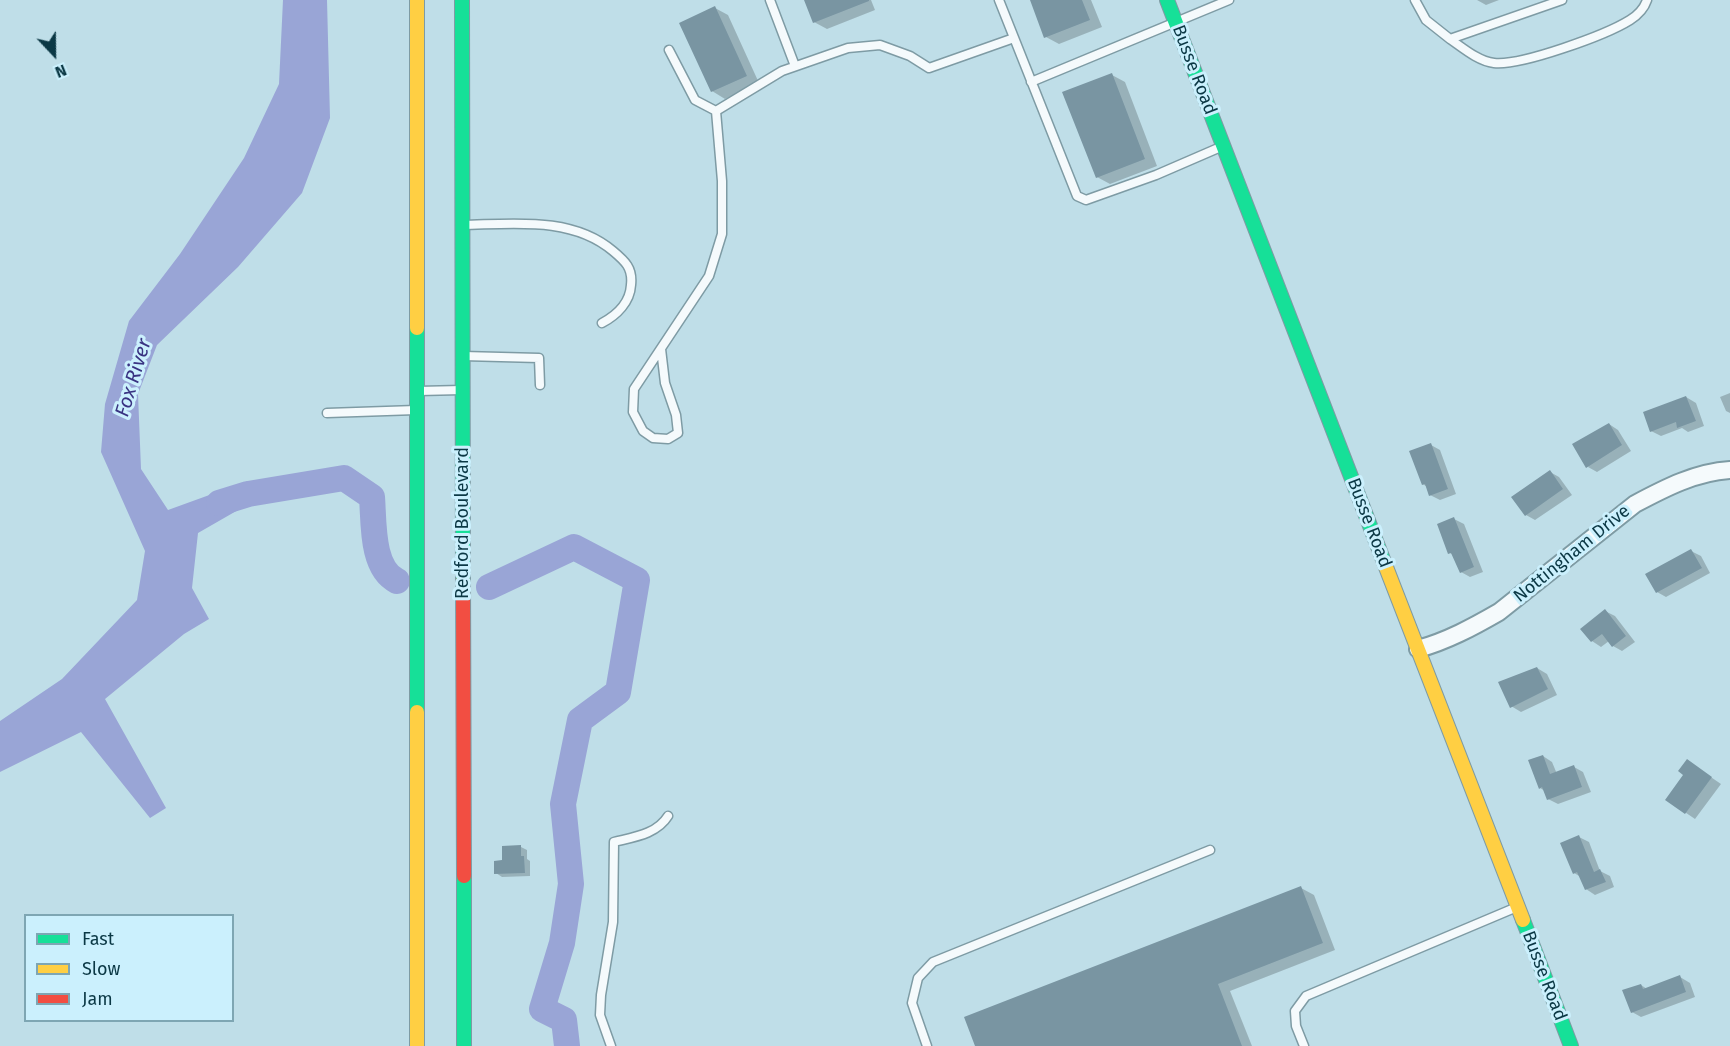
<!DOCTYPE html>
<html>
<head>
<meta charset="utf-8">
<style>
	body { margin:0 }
	#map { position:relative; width:1730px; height:1046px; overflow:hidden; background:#bfdee8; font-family:"Fira Sans",sans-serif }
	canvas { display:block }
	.legend { position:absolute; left:24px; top:914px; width:210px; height:108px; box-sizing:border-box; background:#cbf0fd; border:2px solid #7ea6b3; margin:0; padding:8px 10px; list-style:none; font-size:18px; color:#0b3845 }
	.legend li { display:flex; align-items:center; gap:12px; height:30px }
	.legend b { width:30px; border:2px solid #7ea6b3 }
	.north { position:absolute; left:24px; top:24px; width:60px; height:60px; -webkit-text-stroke:4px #cbf0fd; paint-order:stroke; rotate:158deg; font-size:16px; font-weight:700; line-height:24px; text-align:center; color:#0b3845 }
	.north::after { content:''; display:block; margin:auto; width:21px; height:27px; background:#0b3845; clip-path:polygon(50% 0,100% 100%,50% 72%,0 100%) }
</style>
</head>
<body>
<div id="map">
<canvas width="1730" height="1046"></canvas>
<ul class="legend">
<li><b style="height:8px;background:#16e098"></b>Fast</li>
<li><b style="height:8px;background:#ffcf43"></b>Slow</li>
<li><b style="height:8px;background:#f24e42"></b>Jam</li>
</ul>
<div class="north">N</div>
</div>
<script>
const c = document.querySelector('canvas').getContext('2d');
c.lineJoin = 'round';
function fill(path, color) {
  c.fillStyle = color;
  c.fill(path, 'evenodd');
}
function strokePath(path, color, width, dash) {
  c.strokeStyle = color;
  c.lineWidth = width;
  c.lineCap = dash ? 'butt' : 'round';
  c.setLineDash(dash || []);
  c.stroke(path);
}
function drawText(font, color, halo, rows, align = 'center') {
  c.font = font + ' "Fira Sans",sans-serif';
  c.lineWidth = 6;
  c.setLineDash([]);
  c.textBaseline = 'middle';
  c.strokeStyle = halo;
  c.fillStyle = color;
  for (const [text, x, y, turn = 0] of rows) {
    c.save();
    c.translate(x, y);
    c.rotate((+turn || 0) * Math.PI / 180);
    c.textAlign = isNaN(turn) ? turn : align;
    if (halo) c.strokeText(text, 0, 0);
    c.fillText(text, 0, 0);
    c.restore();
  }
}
const water = new Path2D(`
	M 283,0 L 327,0 L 330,118 L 302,193 L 238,267 L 157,345 L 138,394 L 141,469 L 168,510 L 248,481 L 252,502 L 198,533 L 192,588 L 209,619 L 184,634 L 105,699 L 166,808 L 150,818 L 81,732 L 0,772 L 0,721 L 62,679 L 137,600 L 145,551 L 101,452 L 105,404 L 129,321 L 180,254 L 244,158 L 279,84 Z`);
const shadow = new Path2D(`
	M 806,0 L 871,0 L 875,10 L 827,29 L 814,22 Z
	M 1031,0 L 1091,0 L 1102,27 L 1059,44 L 1046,37 Z
	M 1477,0 L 1499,0 L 1486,5 Z
	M 715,8 L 728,15 L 759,83 L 725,99 L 712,91 Z
	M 1112,75 L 1125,82 L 1157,166 L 1110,184 L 1097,177 Z
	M 1730,393 L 1730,413 L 1726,411 L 1720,397 Z
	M 1686,397 L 1696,403 L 1704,426 L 1688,432 L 1682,428 L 1661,436 L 1651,431 Z
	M 1609,424 L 1618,430 L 1631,451 L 1597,472 L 1588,467 Z
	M 1431,445 L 1440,450 L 1456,494 L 1440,500 L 1430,495 L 1427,487 L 1423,484 Z
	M 1550,472 L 1559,477 L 1572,495 L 1535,520 L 1526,515 Z
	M 1454,519 L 1464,524 L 1483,572 L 1470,577 L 1461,572 L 1454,555 L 1450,553 Z
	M 1691,551 L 1701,556 L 1710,573 L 1666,597 L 1657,592 Z
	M 1605,611 L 1615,616 L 1635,642 L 1622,651 L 1613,646 L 1609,641 L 1601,647 L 1592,641 L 1582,629 Z
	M 1537,668 L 1547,674 L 1557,695 L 1521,712 L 1511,706 Z
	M 1543,756 L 1552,762 L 1557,774 L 1574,767 L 1583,772 L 1591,792 L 1558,804 L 1548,799 L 1545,791 L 1540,788 Z
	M 1696,767 L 1721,784 L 1695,819 L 1667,800 Z
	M 1579,837 L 1589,842 L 1600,871 L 1610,876 L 1614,887 L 1595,895 L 1586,889 L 1581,877 L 1574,873 Z
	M 521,847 L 527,850 L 527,859 L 530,861 L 530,876 L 502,877 L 496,873 L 504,862 Z
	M 1301,888 L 1314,895 L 1335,950 L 1230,991 L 1252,1046 L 977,1046 Z
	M 1680,977 L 1690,983 L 1695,997 L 1641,1017 L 1632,1012 L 1641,985 L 1647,989 Z`);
const river = new Path2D(`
	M 219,503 L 248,494 L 344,478 L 372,497 C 374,522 371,568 397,581
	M 489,587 L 574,547 L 637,580 L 618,692 L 580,720 L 563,804 L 571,884 L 562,943 L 542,1009 L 564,1020 L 567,1046`);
const building = new Path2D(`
	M 804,0 L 869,0 L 869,1 L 813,23 Z
	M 1030,0 L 1082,0 L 1090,20 L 1044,38 Z
	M 715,6 L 747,76 L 711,92 L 679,23 Z
	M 1112,73 L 1145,159 L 1096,178 L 1062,92 Z
	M 1686,396 L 1696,421 L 1677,428 L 1676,422 L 1650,432 L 1643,412 Z
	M 1609,423 L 1622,445 L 1586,468 L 1572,444 Z
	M 1431,443 L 1448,489 L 1429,496 L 1425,484 L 1422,485 L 1409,451 Z
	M 1550,470 L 1563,489 L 1525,516 L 1511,497 Z
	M 1454,517 L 1474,567 L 1460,573 L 1451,553 L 1448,554 L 1437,524 Z
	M 1691,549 L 1702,568 L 1656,593 L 1645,574 Z
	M 1605,609 L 1626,636 L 1612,647 L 1602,634 L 1591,642 L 1580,629 Z
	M 1537,667 L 1548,689 L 1510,708 L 1498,682 Z
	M 1543,755 L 1550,774 L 1574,765 L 1582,787 L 1547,800 L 1542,787 L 1539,789 L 1528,760 Z
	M 1687,759 L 1712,777 L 1685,814 L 1665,800 L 1683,775 L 1678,771 Z
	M 1579,835 L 1594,872 L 1600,869 L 1606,882 L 1585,890 L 1577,872 L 1573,874 L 1560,843 Z
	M 521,845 L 521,856 L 524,856 L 525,873 L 494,874 L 494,861 L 502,860 L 502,846 Z
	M 1301,886 L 1323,943 L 1218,984 L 1242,1046 L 975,1046 L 964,1017 Z
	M 1680,975 L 1686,992 L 1631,1013 L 1622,990 L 1641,984 L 1643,989 Z`);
const lane = new Path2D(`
	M 770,0 L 795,66
	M 999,0 L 1077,196 L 1086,200 L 1156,175 L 1223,146
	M 1415,0 L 1426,20 L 1450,39 L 1562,0
	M 1450,39 C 1463,48 1478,61 1494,63 C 1521,66 1606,35 1630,20 C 1638,15 1644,9 1647,0
	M 669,50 L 695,100 L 716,111 L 782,71 L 848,48 L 880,45 L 910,56 L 929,68 L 1014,38
	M 1031,82 L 1229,0
	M 463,225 C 513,224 572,216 613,251 C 625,261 633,268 631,285 C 630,302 617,315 602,323
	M 661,349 L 665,383 L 676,415 L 678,433 L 668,439 L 653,438 L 643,431 L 633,412 L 634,389 L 709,276 L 722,234 L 722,181 L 716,111
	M 463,356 L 539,358 L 540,385
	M 418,391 L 462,390
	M 327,413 L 416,410
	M 611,1046 L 600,1015 L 601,995 L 613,922 L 614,842 C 634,837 657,834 668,816
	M 927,1046 L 912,1003 L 918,978 L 933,962 L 1210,850
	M 1304,1046 L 1296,1026 L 1295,1011 L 1306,996 L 1517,907`);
const street = new Path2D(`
	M 1418,649 C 1447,641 1473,627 1499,612 L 1635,504 C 1665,488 1696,472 1730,470`);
const fast = new Path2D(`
	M 462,0 L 463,581
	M 1167,0 L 1384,562
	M 417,328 L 417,712
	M 464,876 L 464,1046
	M 1523,920 L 1571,1046`);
const slow = new Path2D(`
	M 417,0 L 417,328
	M 1384,562 L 1523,920
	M 417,712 L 417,1046`);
const jam = new Path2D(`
	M 463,581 L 464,876`);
const streetNames = [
	["Busse Road",1194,70,69],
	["Redford Boulevard",463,523,-90],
	["Busse Road",1369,523,69],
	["Nottingham Drive",1572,554,-39],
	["Busse Road",1544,976,69]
];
const waterNames = [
	["Fox River",134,378,-73]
];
fill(water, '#99a5d6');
fill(shadow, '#0003');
strokePath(river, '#99a5d6', 26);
fill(building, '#7995a2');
strokePath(lane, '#7e9ba4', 11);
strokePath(street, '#7e9ba4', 20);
strokePath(fast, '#7e9ba4', 16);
strokePath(slow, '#7e9ba4', 16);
strokePath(jam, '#7e9ba4', 16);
strokePath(lane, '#f5fafc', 8);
strokePath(street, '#f5fafc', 16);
strokePath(fast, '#16e098', 14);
strokePath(slow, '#ffcf43', 14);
strokePath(jam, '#f24e42', 14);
drawText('18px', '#0b3845', '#cbf0fd', streetNames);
drawText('italic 20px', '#393382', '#cbf0fd', waterNames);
</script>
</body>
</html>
